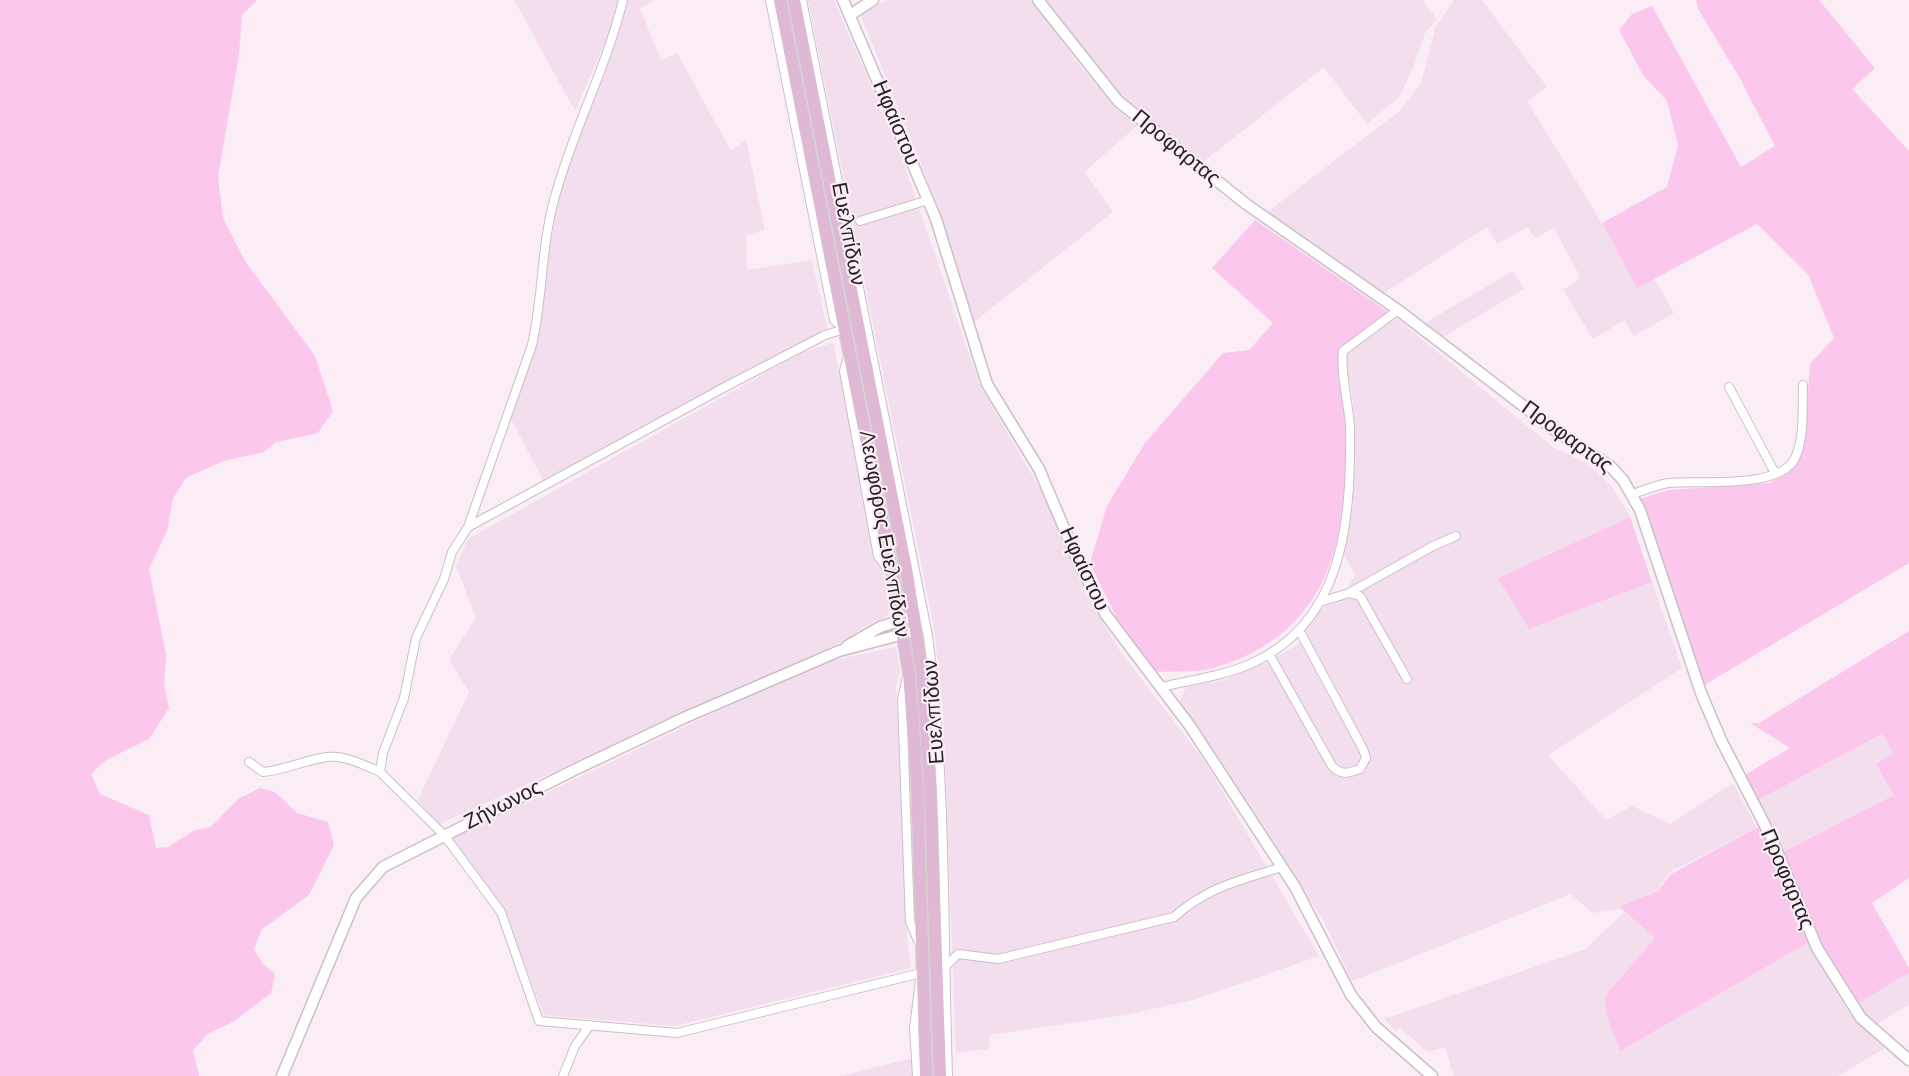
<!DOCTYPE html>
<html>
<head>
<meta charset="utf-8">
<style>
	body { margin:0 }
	canvas { display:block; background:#faedf6 }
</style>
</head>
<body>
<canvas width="1909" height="1076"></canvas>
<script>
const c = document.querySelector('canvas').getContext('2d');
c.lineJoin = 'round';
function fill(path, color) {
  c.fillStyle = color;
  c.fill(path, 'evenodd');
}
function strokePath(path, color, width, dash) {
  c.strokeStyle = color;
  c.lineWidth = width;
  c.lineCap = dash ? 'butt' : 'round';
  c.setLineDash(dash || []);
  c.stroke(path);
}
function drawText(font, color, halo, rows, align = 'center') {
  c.font = font + ' Montserrat,sans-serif';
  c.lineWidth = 4.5;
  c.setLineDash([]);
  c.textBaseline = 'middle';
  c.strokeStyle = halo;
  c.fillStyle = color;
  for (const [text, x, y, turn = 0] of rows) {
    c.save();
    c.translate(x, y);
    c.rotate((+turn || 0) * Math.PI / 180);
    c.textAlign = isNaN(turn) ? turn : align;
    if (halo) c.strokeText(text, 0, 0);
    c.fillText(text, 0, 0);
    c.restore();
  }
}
const built = new Path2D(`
	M 514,0 L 619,0 L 610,32 L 575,111 Z
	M 625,0 L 654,0 L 640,9 L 661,60 L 677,53 L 731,151 L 746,140 L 765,230 L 746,235 L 747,270 L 812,260 L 828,332 L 544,482 L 510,417 L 547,267 L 558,194 Z
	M 808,0 L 834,0 L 900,153 L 980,386 L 1043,494 L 1088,598 L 1120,651 L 1205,762 L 1319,956 L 1193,1000 L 1125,1015 L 990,1035 L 988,1049 L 956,1053 L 943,711 L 934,628 Z
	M 886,0 L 1032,0 L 1079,65 L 1115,107 L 1138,125 L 1084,172 L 1113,212 L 974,322 L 938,206 L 861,16 Z
	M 1043,0 L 1422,0 L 1437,19 L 1425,33 L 1414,65 L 1400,96 L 1367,124 L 1324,67 L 1203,162 L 1120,99 Z
	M 1454,0 L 1482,0 L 1547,87 L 1527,101 L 1602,223 L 1637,287 L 1654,278 L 1674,313 L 1634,336 L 1625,320 L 1593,339 L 1563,290 L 1581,278 L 1554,228 L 1535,238 L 1527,227 L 1497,244 L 1487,227 L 1384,293 L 1269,216 L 1270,210 L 1401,110 L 1421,83 L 1436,26 Z
	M 1513,271 L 1524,289 L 1441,338 L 1425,323 Z
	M 1396,318 L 1554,448 L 1583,461 L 1596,471 L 1613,488 L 1630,517 L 1499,578 L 1529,629 L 1652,582 L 1682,668 L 1548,755 L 1606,820 L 1632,806 L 1670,824 L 1733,783 L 1757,828 L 1670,872 L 1657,891 L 1619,909 L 1592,913 L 1571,894 L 1352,981 L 1323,920 L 1179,703 L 1186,687 L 1224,680 L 1265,663 L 1308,639 L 1304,630 L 1324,607 L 1341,601 L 1355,575 L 1344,555 L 1353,507 L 1353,400 L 1345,358 L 1347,350 Z
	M 833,343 L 891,608 L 887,616 L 869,624 L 839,643 L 437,825 L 418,800 L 469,692 L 449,659 L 476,618 L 456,566 L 468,539 L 805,351 Z
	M 896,647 L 900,672 L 896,686 L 907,938 L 911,968 L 674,1026 L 544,1015 L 504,911 L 450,839 L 816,664 Z
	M 1882,734 L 1895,753 L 1894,795 L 1783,852 L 1758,800 Z
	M 1624,912 L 1655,938 L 1605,996 L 1620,1051 L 1808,943 L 1850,1014 L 1885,1048 L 1838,1076 L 1454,1076 L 1445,1047 L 1428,1052 L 1400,1028 L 1396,1031 L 1384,1019 L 1586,949 Z
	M 1909,973 L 1909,1004 L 1876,1025 L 1857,1004 Z
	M 913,1058 L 913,1076 L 840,1076 Z`);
const green = new Path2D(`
	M 0,0 L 257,0 L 242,15 L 239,54 L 218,177 L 223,218 L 245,261 L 315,356 L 333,411 L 318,433 L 276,442 L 264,452 L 223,461 L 186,478 L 173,498 L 167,531 L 149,569 L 166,655 L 164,684 L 169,708 L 149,739 L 106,760 L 91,774 L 100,794 L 149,815 L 156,848 L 168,847 L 195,830 L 211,827 L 238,799 L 260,788 L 275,792 L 297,813 L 328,822 L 334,845 L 309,895 L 261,930 L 254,950 L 263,964 L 275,974 L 271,993 L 233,1022 L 207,1034 L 193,1051 L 199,1076 L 0,1076 Z
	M 1696,0 L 1819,0 L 1875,68 L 1852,89 L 1909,151 L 1909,563 L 1706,684 L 1705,690 L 1639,499 L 1669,490 L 1770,483 L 1796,465 L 1805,433 L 1810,364 L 1834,338 L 1808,274 L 1757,224 L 1637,288 L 1602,223 L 1667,187 L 1678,145 L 1667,101 L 1643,75 L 1619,30 L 1632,14 L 1652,6 L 1741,167 L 1775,146 L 1738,75 L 1698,9 Z
	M 1255,220 L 1388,312 L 1340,349 C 1349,476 1366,623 1214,668 C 1197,673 1173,671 1155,672 L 1119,623 L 1090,563 L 1107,506 L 1145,443 L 1223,353 L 1249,350 L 1273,323 L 1212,268 Z
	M 1630,517 L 1652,582 L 1529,629 L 1498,578 Z
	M 1909,631 L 1909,878 L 1872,903 L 1909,968 L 1909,973 L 1857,1004 L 1829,961 L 1783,852 L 1894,795 L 1876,764 L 1894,753 L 1882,734 L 1758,800 L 1743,776 L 1790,748 L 1750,723 L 1759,723 Z
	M 1760,826 L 1771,847 L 1808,943 L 1620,1051 L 1606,1014 L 1605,996 L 1655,938 L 1619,907 L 1658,891 L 1671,874 Z`);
const minor = new Path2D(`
	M 623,0 C 606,69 572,132 554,200 C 541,248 543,297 532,345 L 468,527 L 452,552 L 444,579 L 416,638 L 404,698 L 383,753 L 380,772 L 444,835 L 501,912 L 539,1021 L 677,1033 L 921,973 L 914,1028 L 917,1076
	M 770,0 L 834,320 L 844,329
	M 802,0 L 928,636 C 947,780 943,930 948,1076
	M 860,221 L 928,200
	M 848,356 L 844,371 L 878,556 L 892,575
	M 1729,387 L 1775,473
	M 1633,494 C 1644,490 1657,485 1668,483 C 1696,480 1780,490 1795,458 C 1805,436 1802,409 1803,385
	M 468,527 L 725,387 L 825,335 L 845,329
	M 1349,593 L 1433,546 L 1456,536
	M 1320,602 L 1349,593 L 1360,596 L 1407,679
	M 1269,654 L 1332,766 C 1341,776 1349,773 1360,769 L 1366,758 L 1363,749 L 1299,630
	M 907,676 L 902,700 L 910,922 L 920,945
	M 1162,687 C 1190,680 1223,676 1250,664 C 1345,622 1351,519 1350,428 C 1349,404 1340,374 1343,351 L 1398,310
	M 249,762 L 263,772 C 285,770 305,760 327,757 C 345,755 364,765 380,772
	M 944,968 L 958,954 L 998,959 L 1174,917 C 1209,886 1239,881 1282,867
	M 563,1076 L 575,1046 L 590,1025`);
const tertiary = new Path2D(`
	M 843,0 L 936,219 L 987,384 L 1039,469 L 1081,568 L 1106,615 L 1190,726 L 1295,887 L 1351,995 L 1376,1027 L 1432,1076
	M 1038,0 L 1118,101 L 1246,204 L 1398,310 L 1556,431 L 1611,467 L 1623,480 L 1640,510 L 1701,693 L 1721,740 L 1772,839 L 1817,948 L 1861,1018 L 1909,1060
	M 850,15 L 873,0
	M 847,646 L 880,627 L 908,618
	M 282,1076 L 356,898 L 383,867 L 572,771 L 686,717 L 839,651 L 915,631`);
const primary = new Path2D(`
	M 780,0 L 893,576 L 909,673 L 917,780 L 926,1076
	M 794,0 L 907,574 L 922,671 L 930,781 L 940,1076`);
const streetNames = [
	["Ηφαίστου",896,123,67],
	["Προφαρτας",1176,148,39],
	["Ευελπίδων",848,234,79],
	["Προφαρτας",1567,437,36],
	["Λεωφόρος Ευελπίδων",884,534,80],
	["Ηφαίστου",1084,569,65],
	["Ευελπίδων",934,712,-94],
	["Ζήνωνος",503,805,-27],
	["Προφαρτας",1787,879,67]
];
fill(built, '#f2deec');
fill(green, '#fcc7ec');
strokePath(minor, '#ccbfc8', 10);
strokePath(tertiary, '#ccbfc8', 13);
strokePath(primary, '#d4d3d3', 14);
strokePath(minor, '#fff', 8);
strokePath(tertiary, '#fff', 10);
strokePath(primary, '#dfb8d4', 12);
drawText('21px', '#262124', '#faedf6', streetNames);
</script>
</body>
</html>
